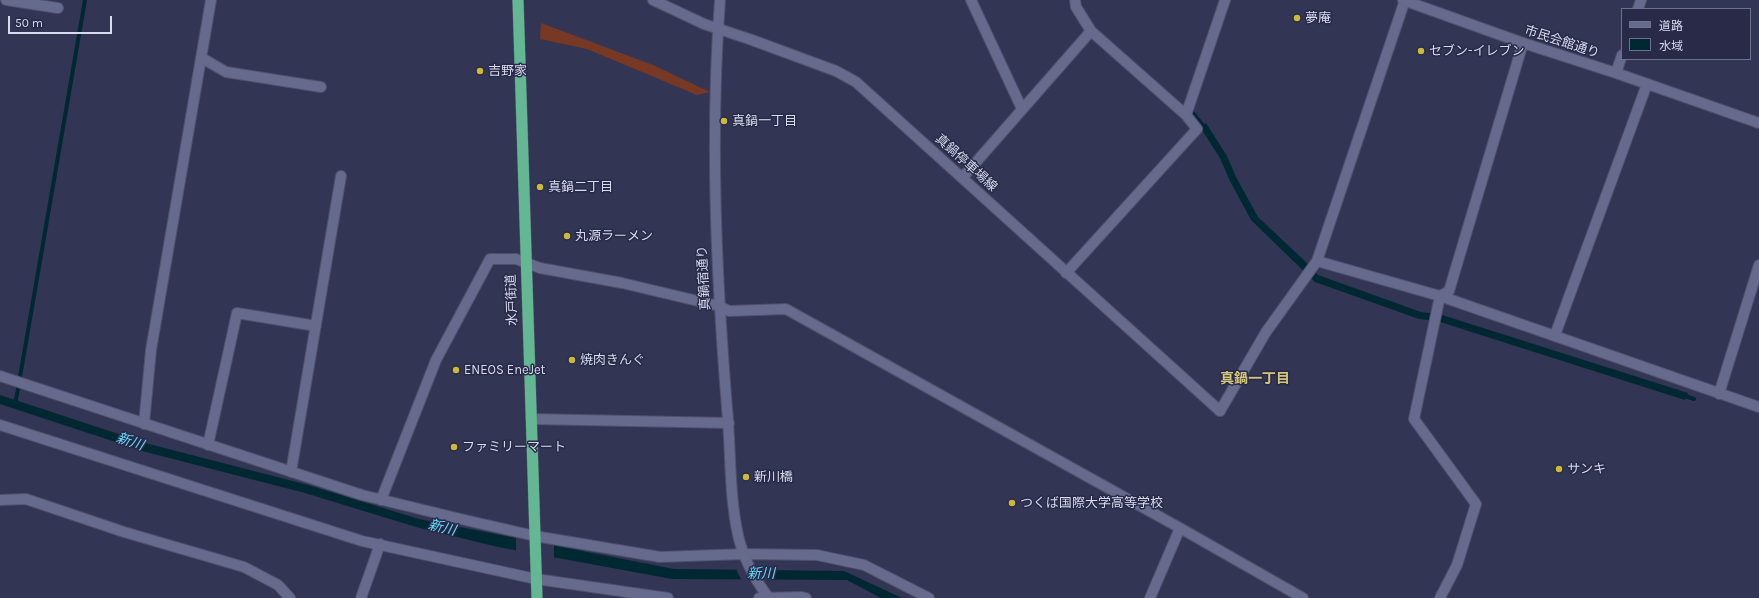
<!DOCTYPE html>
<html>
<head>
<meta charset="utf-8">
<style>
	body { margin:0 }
	#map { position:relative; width:1759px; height:598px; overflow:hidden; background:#323553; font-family:Karla,"Noto Sans JP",sans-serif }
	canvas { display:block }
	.legend { position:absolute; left:1621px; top:8px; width:130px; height:52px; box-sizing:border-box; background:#282a48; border:1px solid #6e718a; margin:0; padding:5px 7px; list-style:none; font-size:12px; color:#d8dbee }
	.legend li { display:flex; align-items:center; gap:8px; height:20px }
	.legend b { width:20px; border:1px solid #6e718a }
	.scale { position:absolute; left:8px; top:16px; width:104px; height:18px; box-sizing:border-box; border:2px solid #d8dbee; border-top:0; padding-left:5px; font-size:12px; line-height:14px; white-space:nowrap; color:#d8dbee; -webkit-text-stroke:3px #282a48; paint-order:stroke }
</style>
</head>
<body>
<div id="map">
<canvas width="1759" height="598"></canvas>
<ul class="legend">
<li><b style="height:5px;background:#666a8c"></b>道路</li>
<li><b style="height:11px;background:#002833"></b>水域</li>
</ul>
<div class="scale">50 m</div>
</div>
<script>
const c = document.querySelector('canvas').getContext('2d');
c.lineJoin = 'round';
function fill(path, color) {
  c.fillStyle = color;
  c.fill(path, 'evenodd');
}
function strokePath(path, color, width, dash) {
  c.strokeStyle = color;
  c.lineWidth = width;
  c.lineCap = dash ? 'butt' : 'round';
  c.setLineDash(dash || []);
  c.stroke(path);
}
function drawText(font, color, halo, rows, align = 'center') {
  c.font = font + ' Karla,"Noto Sans JP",sans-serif';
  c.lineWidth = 3;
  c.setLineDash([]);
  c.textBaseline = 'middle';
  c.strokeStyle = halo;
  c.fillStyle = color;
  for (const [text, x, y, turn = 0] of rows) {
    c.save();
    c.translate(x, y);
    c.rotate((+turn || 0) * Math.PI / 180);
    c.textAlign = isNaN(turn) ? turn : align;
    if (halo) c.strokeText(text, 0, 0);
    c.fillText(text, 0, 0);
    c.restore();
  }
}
const green = new Path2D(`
	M 541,23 L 653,65 L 710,92 L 697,95 L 587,49 L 540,39 Z`);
const water = new Path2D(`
	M 1206,123 L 1227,156 L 1236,177 L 1258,217 L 1307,263 L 1318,275 L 1421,312 L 1439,314 L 1688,393 L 1685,400 L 1437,321 L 1419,319 L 1315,282 L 1251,220 L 1229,179 L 1220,158 L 1200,127 Z
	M 0,395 L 149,444 L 308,485 L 419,519 L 674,569 L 844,571 L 902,598 L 881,598 L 847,580 L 672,579 L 498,547 L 416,527 L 305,493 L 146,452 L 0,404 Z`);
const pier = new Path2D(`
	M 516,537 L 554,543 L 554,558 L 516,552 Z
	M 735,567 L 764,567 L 772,582 L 742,581 Z`);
const stream = new Path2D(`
	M 1192,112 L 1206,129
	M 20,377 L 85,0
	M 1682,395 L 1694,399
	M 15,404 L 18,389`);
const minor = new Path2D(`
	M 6,0 L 58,8
	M 971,0 L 1022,109
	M 1638,9 L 1641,0
	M 1091,31 L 1186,115 L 1225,0
	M 202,58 L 226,72 L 321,87
	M 1616,73 L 1622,55
	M 963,177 L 1091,31 L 1076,7 L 1075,0
	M 1317,261 L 1440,296 L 1759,407
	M 1066,273 L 1197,129 L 1186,115
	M 1555,335 L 1647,84
	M 0,376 L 362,495 L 465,520 L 535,536 L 660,557 L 744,554 L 817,555 L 864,565 L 929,598
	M 1719,394 L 1759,265
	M 1220,411 L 1266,332 L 1317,261 L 1405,0
	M 531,419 L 729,423
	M 144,424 L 151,350 L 211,0
	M 0,425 L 362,541 L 536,579 L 668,598
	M 208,445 L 237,313 L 316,326
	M 291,472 L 341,176
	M 0,500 L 26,499 L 124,532 L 244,567 L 278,585 L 290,598
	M 381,500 L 436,360 L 490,259 L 516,259 L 540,268 L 622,283 L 719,306 L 729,311 L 786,309 L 1180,528
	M 361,598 L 380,544
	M 759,598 L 802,597 L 806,598
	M 1150,598 L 1180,528 L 1303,598
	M 1440,598 L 1457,565 L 1476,504 L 1414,419 L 1440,296 L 1449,291 L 1523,43`);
const tertiary = new Path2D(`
	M 720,0 C 710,136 716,272 727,408 C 731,450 729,494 738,535 C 743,557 755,580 769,598
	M 1403,0 L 1523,43 L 1616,73 L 1759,123`);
const secondary = new Path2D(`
	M 653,0 L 704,24 L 752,40 L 836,71 L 856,82 L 1220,411`);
const trunk = new Path2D(`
	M 518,0 L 537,598`);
const markers = [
	[1297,18,4,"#ceb837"],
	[1421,51,4,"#ceb837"],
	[480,71,4,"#ceb837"],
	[724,121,4,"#ceb837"],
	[540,187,4,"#ceb837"],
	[567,236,4,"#ceb837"],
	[572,360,4,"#ceb837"],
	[456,370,4,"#ceb837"],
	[454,447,4,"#ceb837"],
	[1559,469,4,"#ceb837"],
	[746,477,4,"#ceb837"],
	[1012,503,4,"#ceb837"]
];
const poiNames = [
	["夢庵",1305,18],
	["セブン-イレブン",1429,51],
	["吉野家",488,71],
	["真鍋一丁目",732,121],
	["真鍋二丁目",548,187],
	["丸源ラーメン",575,236],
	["焼肉きんぐ",580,360],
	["ENEOS EneJet",464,370],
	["ファミリーマート",462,447],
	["サンキ",1567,469],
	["新川橋",754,477],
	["つくば国際大学高等学校",1020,503]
];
const streetNames = [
	["市民会館通り",1562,42,18],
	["真鍋停車場線",966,163,42],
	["真鍋宿通り",704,278,-93],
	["水戸街道",512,300,-92]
];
const neighbourhoodNames = [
	["真鍋一丁目",1255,379]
];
const waterNames = [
	["新川",130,442,18],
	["新川",442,528,13],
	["新川",761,574]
];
fill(green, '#773924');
fill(water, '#002833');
fill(pier, '#323553');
strokePath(stream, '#002833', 4);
strokePath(minor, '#4f516b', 12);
strokePath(tertiary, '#4f516b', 12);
strokePath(secondary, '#4f516b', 12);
strokePath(trunk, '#4f516b', 12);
strokePath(minor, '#666a8c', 10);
strokePath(tertiary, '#666a8c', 10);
strokePath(secondary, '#666a8c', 10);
strokePath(trunk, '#63b793', 11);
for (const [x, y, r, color] of markers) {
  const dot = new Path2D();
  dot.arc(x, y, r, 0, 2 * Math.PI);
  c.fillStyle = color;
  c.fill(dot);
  strokePath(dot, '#282a48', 1.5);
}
drawText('13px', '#d8dbee', '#282a48', poiNames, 'left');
drawText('13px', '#d8dbee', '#282a48', streetNames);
drawText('bold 14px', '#d3c577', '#282a48', neighbourhoodNames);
drawText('italic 14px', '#61dafc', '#282a48', waterNames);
</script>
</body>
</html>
